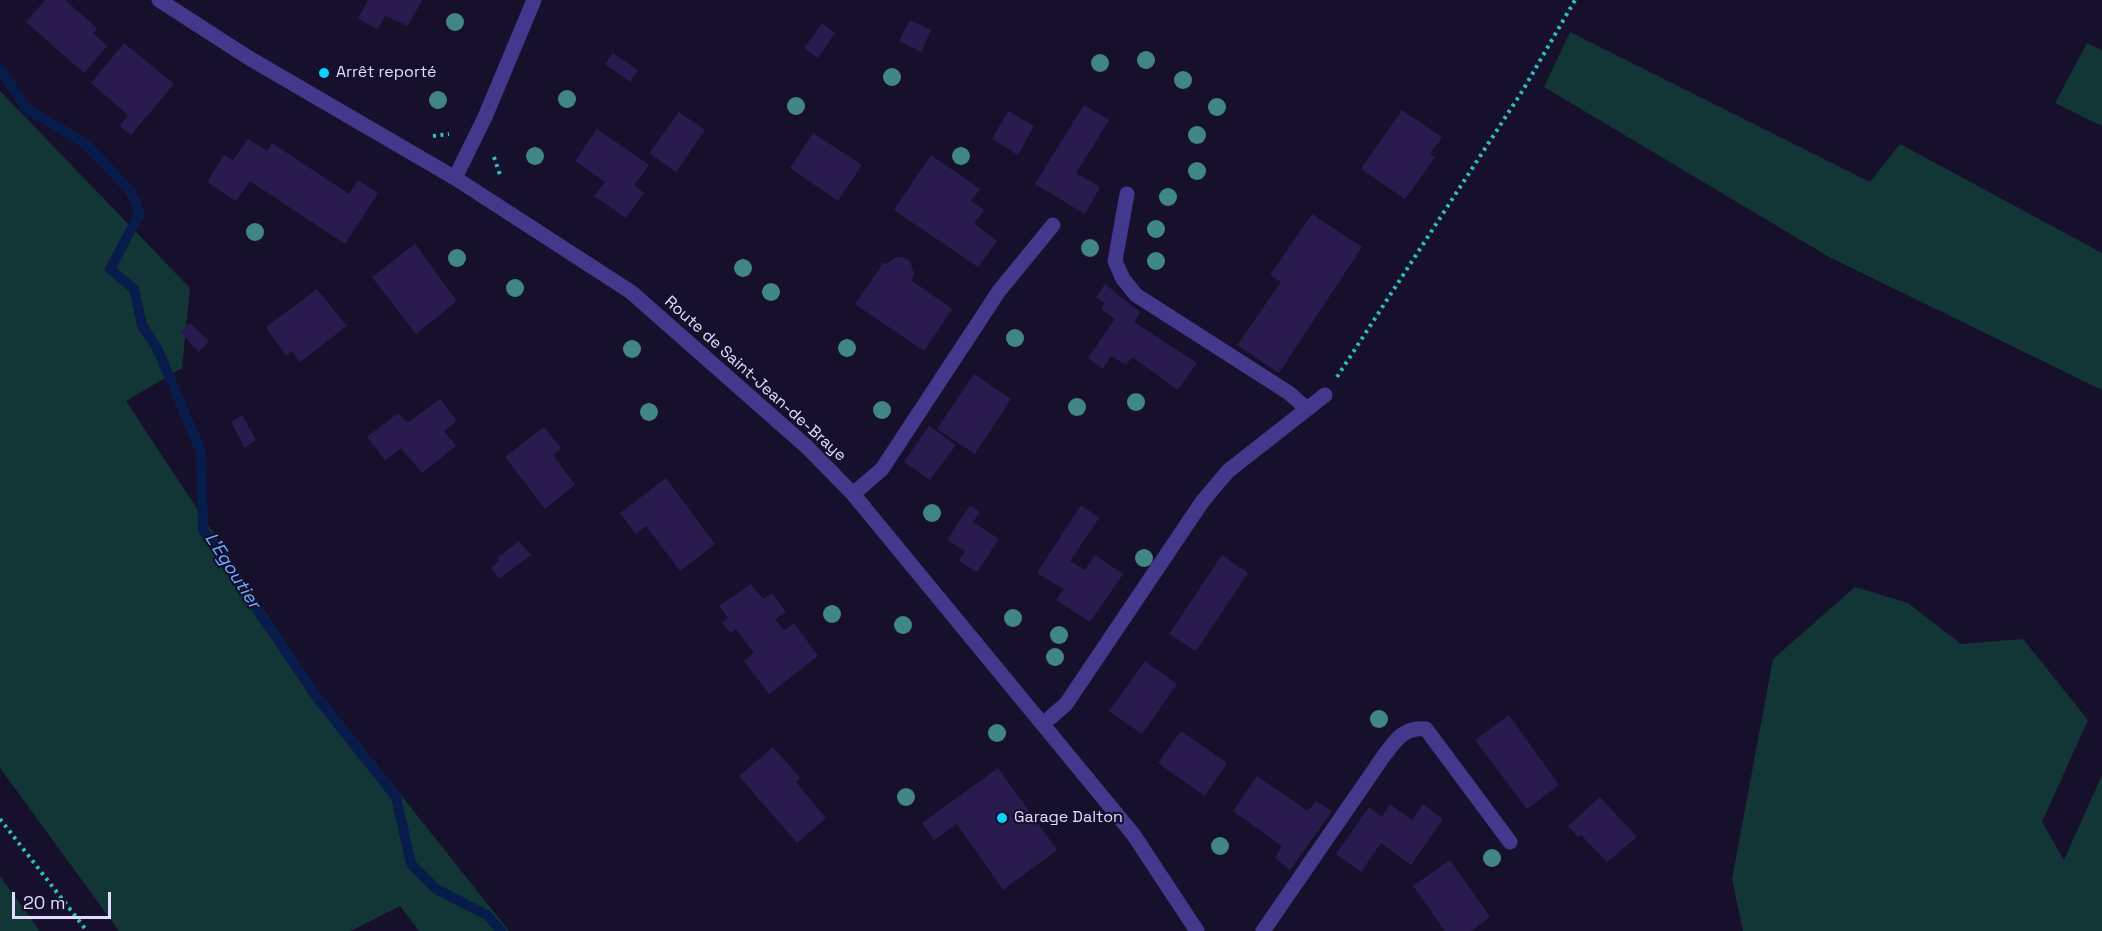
<!DOCTYPE html>
<html>
<head>
<meta charset="utf-8">
<style>
	body { margin:0 }
	#map { position:relative; width:2102px; height:931px; overflow:hidden; background:#17102c; font-family:"Space Grotesk",sans-serif }
	canvas { display:block }
	.scale { position:absolute; left:12px; top:892px; width:99px; height:27px; box-sizing:border-box; border:3px solid #e1dbff; border-top:0; padding-left:8px; font-size:18px; line-height:21px; white-space:nowrap; color:#e1dbff; -webkit-text-stroke:4px #17102c; paint-order:stroke }
</style>
</head>
<body>
<div id="map">
<canvas width="2102" height="931"></canvas>
<div class="scale">20 m</div>
</div>
<script>
const c = document.querySelector('canvas').getContext('2d');
c.lineJoin = 'round';
function fill(path, color) {
  c.fillStyle = color;
  c.fill(path, 'evenodd');
}
function strokePath(path, color, width, dash) {
  c.strokeStyle = color;
  c.lineWidth = width;
  c.lineCap = dash ? 'butt' : 'round';
  c.setLineDash(dash || []);
  c.stroke(path);
}
function drawText(font, color, halo, rows, align = 'center') {
  c.font = font + ' "Space Grotesk",sans-serif';
  c.lineWidth = 4.5;
  c.setLineDash([]);
  c.textBaseline = 'middle';
  c.strokeStyle = halo;
  c.fillStyle = color;
  for (const [text, x, y, turn = 0] of rows) {
    c.save();
    c.translate(x, y);
    c.rotate((+turn || 0) * Math.PI / 180);
    c.textAlign = isNaN(turn) ? turn : align;
    if (halo) c.strokeText(text, 0, 0);
    c.fillText(text, 0, 0);
    c.restore();
  }
}
const green = new Path2D(`
	M 1570,32 L 1870,182 L 1900,144 L 2102,253 L 2102,390 L 1829,257 L 1544,87 Z
	M 2087,43 L 2102,50 L 2102,126 L 2055,103 Z
	M 0,91 L 190,288 L 182,368 L 126,401 L 315,687 L 509,931 L 419,931 L 400,906 L 351,931 L 119,931 L 0,768 Z
	M 1855,587 L 1908,603 L 1961,644 L 2023,639 L 2088,720 L 2042,822 L 2064,860 L 2102,775 L 2102,931 L 1743,931 L 1732,879 L 1773,659 Z
	M 0,876 L 40,931 L 0,931 Z`);
const stream = new Path2D(`
	M 0,69 L 27,109 L 86,144 L 130,191 L 140,213 L 110,269 L 134,289 L 142,325 L 158,350 L 201,452 L 203,530 L 318,699 L 396,797 L 411,864 L 436,889 L 487,915 L 501,931`);
const building = new Path2D(`
	M 45,0 L 65,0 L 97,28 L 93,33 L 107,46 L 84,73 L 26,22 Z
	M 368,0 L 422,0 L 408,26 L 385,16 L 378,29 L 358,19 Z
	M 910,20 L 931,30 L 921,52 L 899,41 Z
	M 822,23 L 835,33 L 818,58 L 804,48 Z
	M 124,43 L 174,84 L 131,135 L 120,126 L 128,115 L 91,83 Z
	M 613,53 L 638,70 L 630,82 L 605,64 Z
	M 1084,105 L 1109,120 L 1076,173 L 1100,187 L 1085,214 L 1035,184 Z
	M 1402,110 L 1442,137 L 1430,154 L 1435,157 L 1405,199 L 1361,169 Z
	M 1008,111 L 1034,126 L 1018,155 L 992,139 Z
	M 679,112 L 705,130 L 676,172 L 649,153 Z
	M 597,129 L 649,165 L 634,185 L 644,193 L 626,218 L 594,196 L 605,182 L 575,161 Z
	M 813,133 L 862,165 L 838,201 L 790,168 Z
	M 248,139 L 267,151 L 272,143 L 349,194 L 358,180 L 378,193 L 345,244 L 250,181 L 236,201 L 207,182 L 224,155 L 233,160 Z
	M 931,155 L 980,189 L 971,201 L 984,210 L 974,223 L 997,241 L 978,267 L 894,210 Z
	M 1312,214 L 1362,247 L 1279,373 L 1237,345 L 1281,282 L 1270,275 Z
	M 415,244 L 457,301 L 416,334 L 372,277 Z
	M 896,257 L 902,257 L 910,261 L 914,274 L 911,280 L 952,309 L 924,351 L 855,304 L 884,262 L 886,264 Z
	M 1105,284 L 1140,312 L 1134,322 L 1197,363 L 1178,390 L 1132,357 L 1126,365 L 1111,356 L 1103,369 L 1088,358 L 1115,319 L 1101,309 L 1105,303 L 1096,297 Z
	M 317,289 L 347,326 L 300,362 L 292,351 L 286,356 L 266,327 Z
	M 190,323 L 209,341 L 199,352 L 180,332 Z
	M 974,374 L 1011,399 L 975,454 L 937,429 Z
	M 440,399 L 457,421 L 444,431 L 456,446 L 422,473 L 401,448 L 385,460 L 367,437 L 398,413 L 407,423 Z
	M 242,415 L 256,440 L 245,448 L 231,422 Z
	M 929,426 L 956,445 L 930,480 L 904,462 Z
	M 544,427 L 561,448 L 553,455 L 575,485 L 545,509 L 505,457 Z
	M 666,478 L 715,544 L 680,571 L 646,526 L 636,534 L 620,513 Z
	M 970,505 L 980,512 L 973,522 L 999,539 L 977,572 L 959,561 L 965,551 L 947,540 Z
	M 1081,505 L 1099,518 L 1070,561 L 1085,570 L 1095,555 L 1123,574 L 1090,622 L 1056,600 L 1064,589 L 1037,573 Z
	M 519,541 L 531,555 L 499,579 L 491,568 L 499,561 L 497,558 Z
	M 1222,555 L 1248,573 L 1196,651 L 1169,634 Z
	M 751,584 L 763,599 L 772,593 L 786,612 L 775,619 L 784,630 L 794,623 L 818,656 L 769,694 L 744,661 L 754,653 L 736,629 L 731,633 L 722,623 L 728,618 L 719,606 Z
	M 1145,661 L 1177,684 L 1142,734 L 1109,711 Z
	M 1509,715 L 1559,785 L 1527,809 L 1475,740 Z
	M 1181,731 L 1227,763 L 1205,796 L 1158,763 Z
	M 773,747 L 800,778 L 796,782 L 826,818 L 797,843 L 739,776 Z
	M 998,768 L 1057,850 L 1003,890 L 957,824 L 934,840 L 922,823 Z
	M 1257,776 L 1308,811 L 1316,801 L 1332,811 L 1290,870 L 1275,858 L 1282,846 L 1233,811 Z
	M 1600,797 L 1637,837 L 1607,862 L 1581,835 L 1578,837 L 1568,826 Z
	M 1390,804 L 1412,820 L 1423,804 L 1443,819 L 1411,865 L 1381,843 L 1361,872 L 1336,854 L 1369,807 L 1382,817 Z
	M 1450,860 L 1490,917 L 1471,931 L 1445,931 L 1413,886 Z`);
const path = new Path2D(`
	M 433,136 L 449,134
	M 494,157 L 501,178
	M 1337,377 L 1523,90 L 1575,0
	M 0,819 L 87,931`);
const minor = new Path2D(`
	M 159,0 L 249,58 L 455,178 L 631,292 L 807,447 L 853,494 L 1133,834 L 1197,931
	M 455,178 L 485,117 L 534,0
	M 1127,194 L 1115,261 L 1123,279 L 1136,295 L 1289,393 L 1307,409
	M 853,494 L 882,469 L 999,291 L 1053,225
	M 1044,723 L 1066,704 L 1202,502 L 1228,471 L 1325,395
	M 1263,931 L 1383,757 C 1395,741 1404,726 1426,729 L 1510,842`);
const trees = [
	[455,22],
	[1146,60],
	[1100,63],
	[892,77],
	[1183,80],
	[567,99],
	[438,100],
	[796,106],
	[1217,107],
	[1197,135],
	[535,156],
	[961,156],
	[1197,171],
	[1168,197],
	[1156,229],
	[255,232],
	[1090,248],
	[457,258],
	[1156,261],
	[743,268],
	[515,288],
	[771,292],
	[1015,338],
	[847,348],
	[632,349],
	[1136,402],
	[1077,407],
	[882,410],
	[649,412],
	[932,513],
	[1144,558],
	[832,614],
	[1013,618],
	[903,625],
	[1059,635],
	[1055,657],
	[1379,719],
	[997,733],
	[906,797],
	[1220,846],
	[1492,858]
];
const markers = [
	[324,73,6,"#07d4ff"],
	[1002,818,6,"#07d4ff"]
];
const poiNames = [
	["Arrêt reporté",336,73],
	["Garage Dalton",1014,818]
];
const streetNames = [
	["Route de Saint-Jean-de-Braye",755,379,42]
];
const waterNames = [
	["L'Egoutier",232,571,57]
];
fill(green, '#123536');
strokePath(stream, '#081c4c', 10);
fill(building, '#291b4e');
strokePath(path, '#2bc1c3', 4, [3, 4.5]);
strokePath(minor, '#42398d', 15);
c.fillStyle = '#3f8685';
for (const [x, y] of trees) {
  c.beginPath();
  c.arc(x, y, 9, 0, 2 * Math.PI);
  c.fill();
}
for (const [x, y, r, color] of markers) {
  const dot = new Path2D();
  dot.arc(x, y, r, 0, 2 * Math.PI);
  c.fillStyle = color;
  c.fill(dot);
  strokePath(dot, '#17102c', 2);
}
drawText('16px', '#e1dbff', '#17102c', poiNames, 'left');
drawText('16px', '#e1dbff', '#17102c', streetNames);
drawText('italic 18px', '#69aeff', '#17102c', waterNames);
</script>
</body>
</html>
